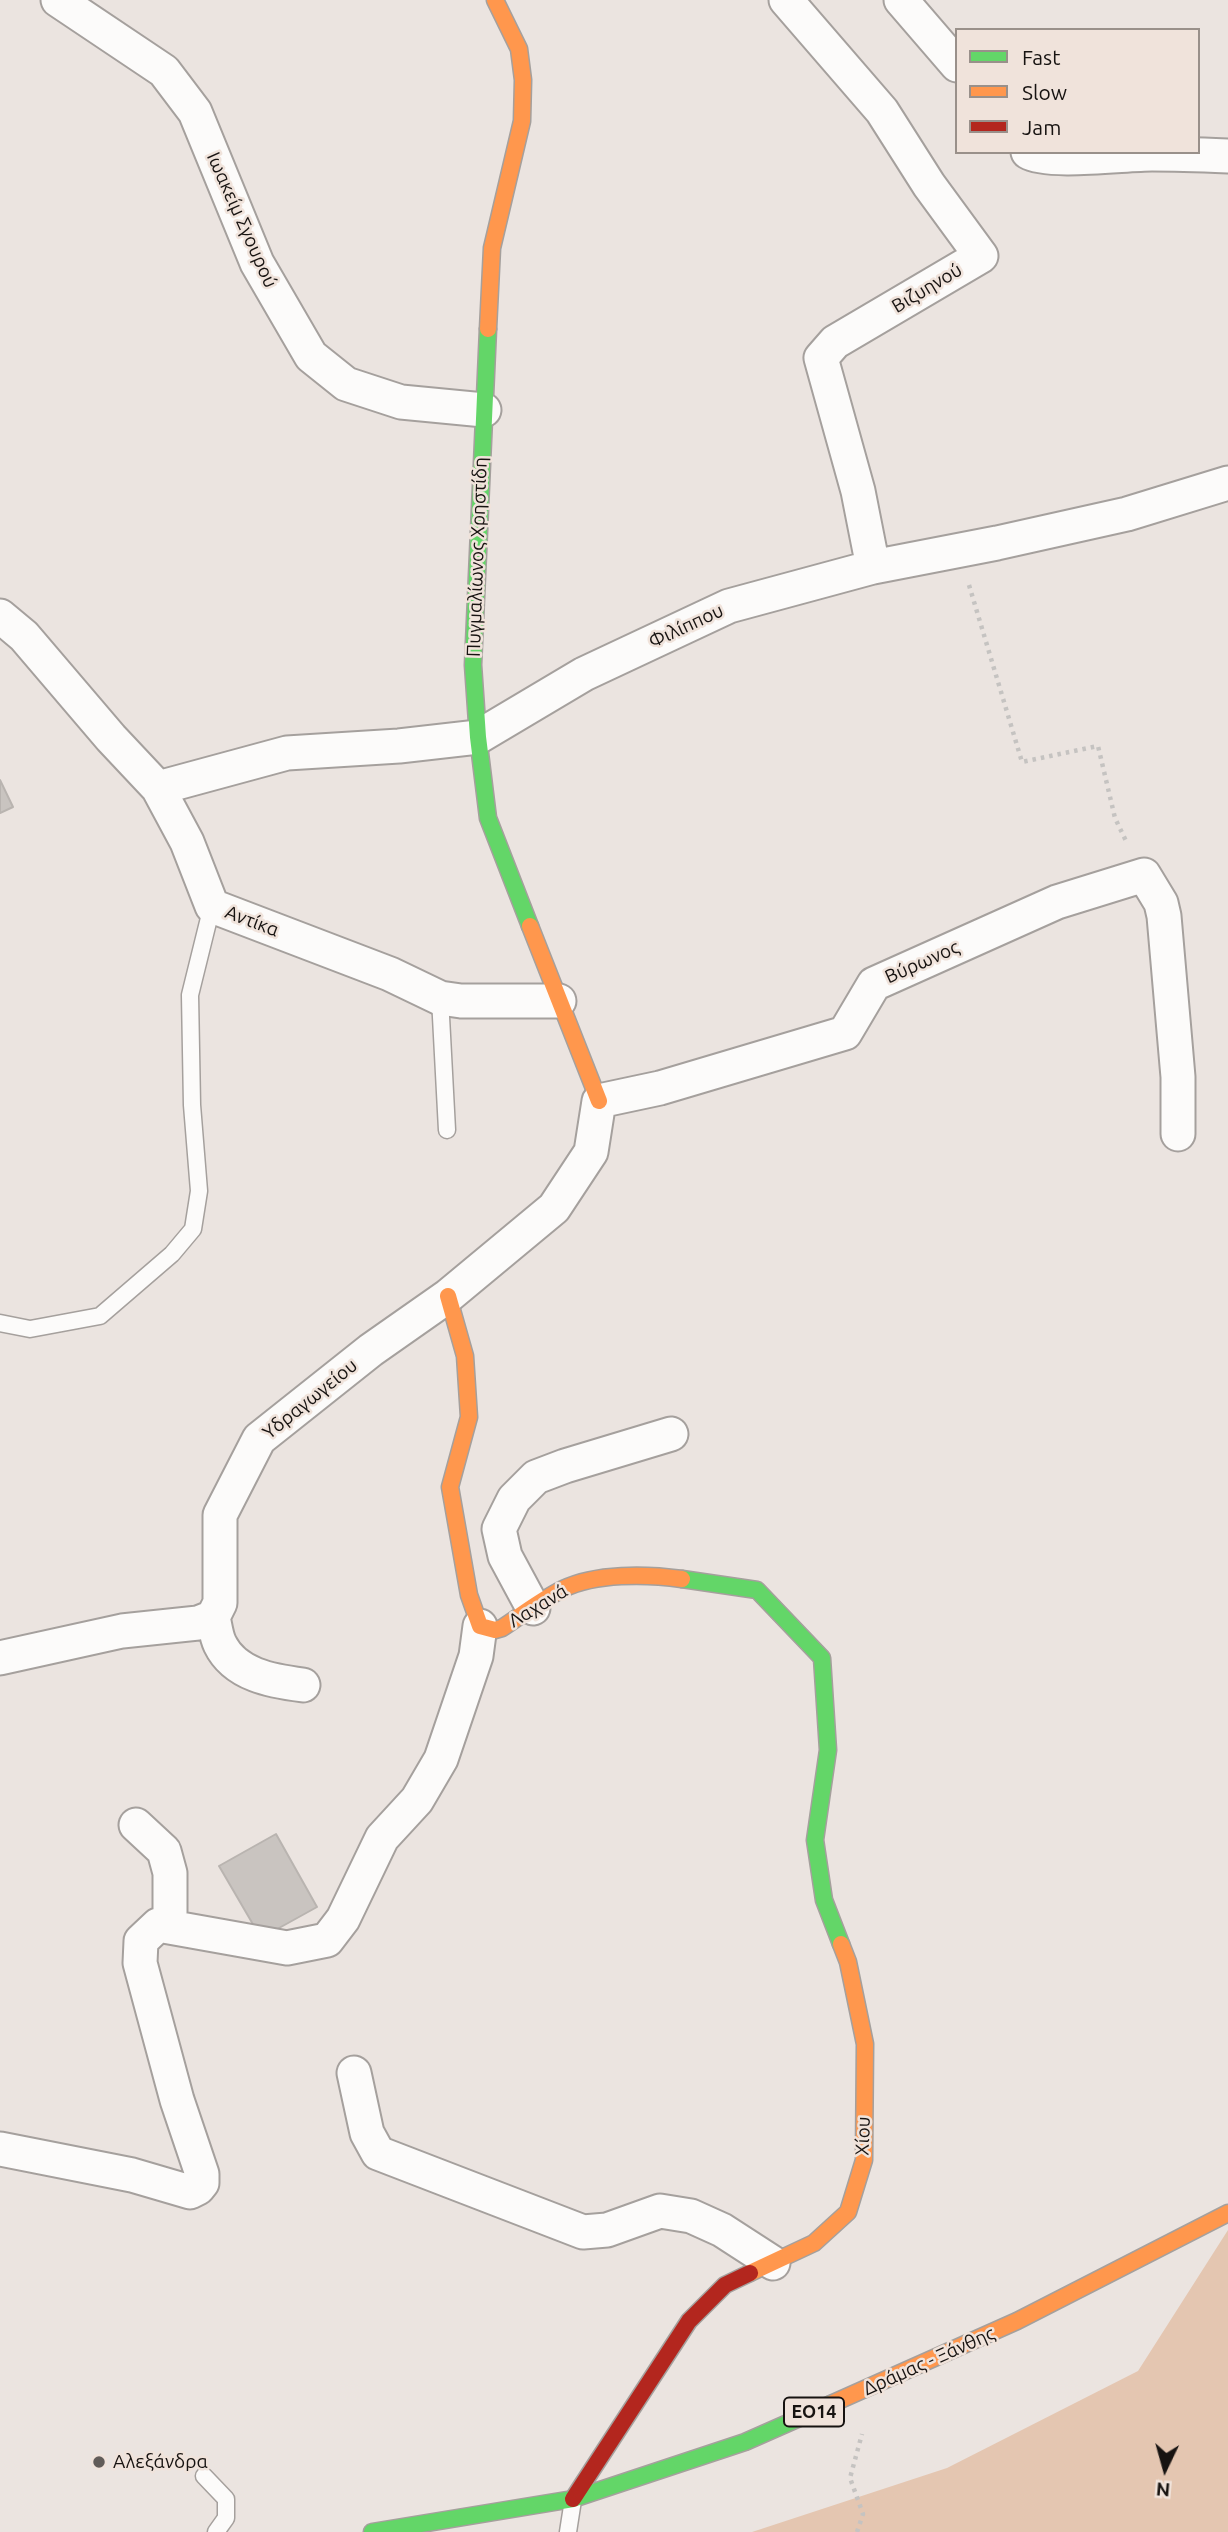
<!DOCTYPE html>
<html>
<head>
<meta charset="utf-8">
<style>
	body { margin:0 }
	#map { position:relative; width:1228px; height:2532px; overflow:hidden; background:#ebe4e0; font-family:Ubuntu,sans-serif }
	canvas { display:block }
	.legend { position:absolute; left:955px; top:28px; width:245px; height:126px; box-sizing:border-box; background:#f0e3db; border:2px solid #99908a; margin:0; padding:9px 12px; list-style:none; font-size:21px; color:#171311 }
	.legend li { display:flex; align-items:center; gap:14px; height:35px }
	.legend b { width:35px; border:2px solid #99908a }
	.north { position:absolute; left:1130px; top:2434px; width:70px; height:70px; -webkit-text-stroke:5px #f0e3db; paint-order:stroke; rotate:185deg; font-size:19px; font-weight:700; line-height:28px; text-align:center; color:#171311 }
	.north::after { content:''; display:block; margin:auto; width:24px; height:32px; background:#171311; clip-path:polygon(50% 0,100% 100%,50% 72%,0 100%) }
</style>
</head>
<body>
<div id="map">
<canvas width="1228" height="2532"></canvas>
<ul class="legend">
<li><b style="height:9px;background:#63d668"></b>Fast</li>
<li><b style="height:9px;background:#ff974d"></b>Slow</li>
<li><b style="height:9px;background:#b3261e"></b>Jam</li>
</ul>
<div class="north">N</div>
</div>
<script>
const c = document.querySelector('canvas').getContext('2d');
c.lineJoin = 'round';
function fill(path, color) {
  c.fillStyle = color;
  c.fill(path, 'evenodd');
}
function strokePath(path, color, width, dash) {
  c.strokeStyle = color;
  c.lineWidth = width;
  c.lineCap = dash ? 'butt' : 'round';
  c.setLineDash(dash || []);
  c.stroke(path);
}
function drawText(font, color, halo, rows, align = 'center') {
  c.font = font + ' Ubuntu,sans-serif';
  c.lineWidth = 5;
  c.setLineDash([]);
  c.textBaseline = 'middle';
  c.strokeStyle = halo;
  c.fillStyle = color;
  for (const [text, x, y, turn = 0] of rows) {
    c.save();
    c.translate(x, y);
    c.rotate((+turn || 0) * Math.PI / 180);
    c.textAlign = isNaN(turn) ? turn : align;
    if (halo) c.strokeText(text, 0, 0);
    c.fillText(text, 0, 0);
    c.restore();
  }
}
const green = new Path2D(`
	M 1228,2230 L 1228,2532 L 752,2532 L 947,2468 L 1138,2371 Z`);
const building = new Path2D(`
	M 0,780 L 13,807 L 0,813 Z
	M 276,1834 L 317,1907 L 261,1938 L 219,1866 Z`);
const path = new Path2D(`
	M 969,585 L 1022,762 L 1098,746 L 1115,818 L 1126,841
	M 857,2532 L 863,2514 L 850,2478 L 862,2434`);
const lane = new Path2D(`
	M 440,998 L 447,1130
	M 0,1323 L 30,1329 L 100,1316 L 172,1254 L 193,1229 L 199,1191 L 192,1105 L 190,995 L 212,906
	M 204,2476 L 226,2499 L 226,2518 L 216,2532
	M 568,2532 L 573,2500`);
const street = new Path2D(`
	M 58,0 L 164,71 L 195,112 L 257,263 L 311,356 L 346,384 L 401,402 L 484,410
	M 786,0 L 882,111 L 929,185 L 981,256 L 835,342 L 821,358 L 858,491 L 873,567
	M 901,0 L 957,65
	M 1028,152 C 1048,164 1124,154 1152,154 C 1177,154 1203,155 1228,156
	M 0,616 L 24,636 L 111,738 L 158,788 L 187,842 L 212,906 L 390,974 L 440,998 L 461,1001 L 559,1001
	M 158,788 L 287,753 L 399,746 L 478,737 L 584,674 L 729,606 L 873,567 L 997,543 L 1127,514 L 1228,483
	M 533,1608 L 505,1556 L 499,1529 L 514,1499 L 536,1477 L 565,1466 L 671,1434
	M 213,1617 C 215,1625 216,1636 220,1644 C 235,1675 272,1681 303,1685
	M 0,1658 L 122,1631 L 198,1623 L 213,1617 L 220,1603 L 220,1515 L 259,1439 L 371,1350 L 448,1296 L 554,1208 L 591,1152 L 599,1101 L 660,1088 L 845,1033 L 874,984 L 1057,902 L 1144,875 L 1161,903 L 1164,916 L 1178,1077 L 1178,1134
	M 136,1825 L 164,1851 L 170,1873 L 170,1927
	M 354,2073 L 367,2133 L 378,2153 L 583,2232 L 607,2230 L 660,2211 L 691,2216 L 722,2230 L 773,2263
	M 0,2149 L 132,2175 L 190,2192 L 198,2188 L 202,2183 L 202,2174 L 177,2100 L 140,1963 L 141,1941 L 158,1925 L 287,1948 L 327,1940 L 343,1919 L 382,1838 L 417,1800 L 441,1759 L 476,1656 L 480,1626`);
const fast = new Path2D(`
	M 488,329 L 473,665 L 478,737 L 488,818 L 530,926
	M 682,1579 L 757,1590 L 822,1658 L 828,1750 L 815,1840 L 824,1900 L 841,1944
	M 372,2532 L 573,2499 L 745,2442 L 831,2404`);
const slow = new Path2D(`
	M 488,329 L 492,248 L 522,121 L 523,80 L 519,49 L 495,0
	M 530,926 L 599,1101
	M 448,1296 L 465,1356 L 469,1417 L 450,1487 L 469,1595 L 480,1626 L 495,1630 L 502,1628 C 522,1615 541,1600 563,1589 C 596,1573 646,1574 682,1579
	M 750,2273 L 814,2243 L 848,2212 L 864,2160 L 865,2044 L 848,1962 L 841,1944
	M 831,2404 L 1017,2321 L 1228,2213`);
const jam = new Path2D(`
	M 573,2499 L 689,2321 L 725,2285 L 750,2273`);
const markers = [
	[99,2462,7,"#615c59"]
];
const shields = [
	[814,2412,60]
];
const shieldNames = [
	["ΕΟ14",814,2412]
];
const streetNames = [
	["Ιωακείμ Σγουρού",242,220,66],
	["Βιζυηνού",927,288,-31],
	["Πυγμαλίωνος Χρηστίδη",477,557,-88],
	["Φιλίππου",686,626,-25],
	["Αντίκα",252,921,21],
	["Βύρωνος",922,962,-24],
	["Υδραγωγείου",310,1399,-39],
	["Λαχανά",538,1606,-31],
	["Χίου",863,2136,-88],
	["Δράμας - Ξάνθης",929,2361,-24]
];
const poiNames = [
	["Αλεξάνδρα",113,2462]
];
fill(green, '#e4c6b1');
fill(building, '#c9c4c0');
strokePath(building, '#b9b4b0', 2);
strokePath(lane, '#a5a09d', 19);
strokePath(street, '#a5a09d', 37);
strokePath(fast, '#a5a09d', 19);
strokePath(slow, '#a5a09d', 19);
strokePath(jam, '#a5a09d', 19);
strokePath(path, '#c5c3c1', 4.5, [3.5, 5]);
strokePath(lane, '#fcfbfa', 16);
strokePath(street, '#fcfbfa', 33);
strokePath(fast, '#63d668', 16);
strokePath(slow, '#ff974d', 16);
strokePath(jam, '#b3261e', 16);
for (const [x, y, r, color] of markers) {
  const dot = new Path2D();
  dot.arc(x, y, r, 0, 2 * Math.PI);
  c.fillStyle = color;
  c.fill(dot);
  strokePath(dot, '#f0e3db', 2.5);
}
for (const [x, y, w] of shields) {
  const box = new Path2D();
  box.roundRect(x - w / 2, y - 14.5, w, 29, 5);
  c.fillStyle = '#f0e3db';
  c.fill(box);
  strokePath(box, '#171311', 2);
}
drawText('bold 18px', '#171311', null, shieldNames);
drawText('19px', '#171311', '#f0e3db', streetNames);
drawText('19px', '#171311', '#f0e3db', poiNames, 'left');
</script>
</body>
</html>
